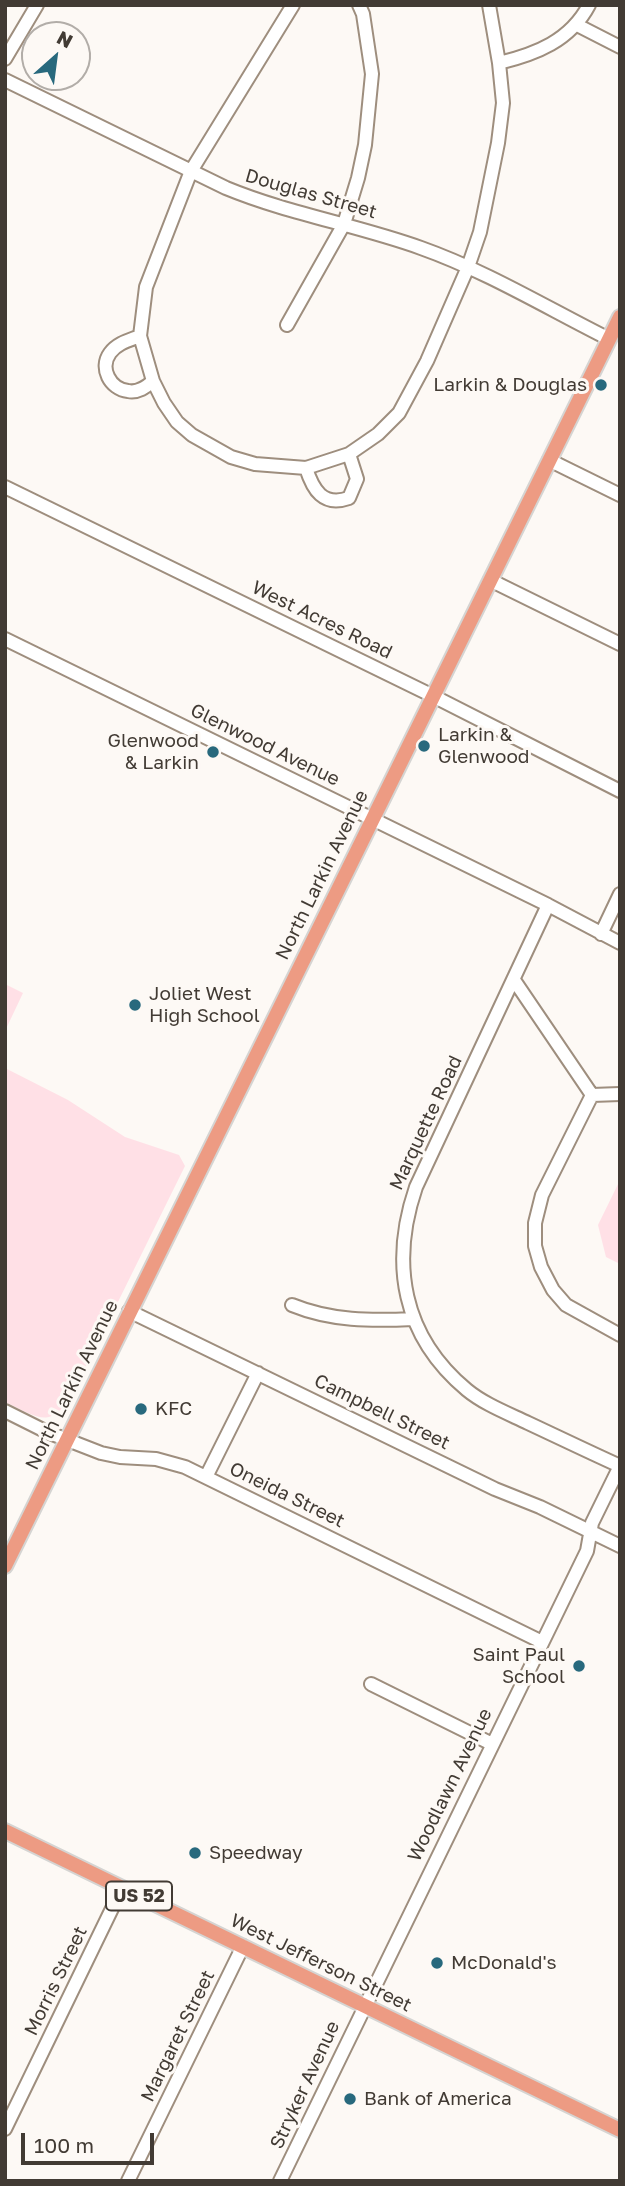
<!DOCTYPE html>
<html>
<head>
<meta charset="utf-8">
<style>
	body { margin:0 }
	#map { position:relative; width:625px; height:2186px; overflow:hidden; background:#fdf9f5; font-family:"Golos Text",sans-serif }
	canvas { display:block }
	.frame { position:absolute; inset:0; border:7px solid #423b34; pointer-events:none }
	.north { position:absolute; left:21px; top:21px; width:70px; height:70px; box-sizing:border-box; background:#fdf9f5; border:2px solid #b2ada8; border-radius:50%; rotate:28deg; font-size:19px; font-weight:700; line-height:28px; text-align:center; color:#423b34 }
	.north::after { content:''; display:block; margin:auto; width:24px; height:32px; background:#28697d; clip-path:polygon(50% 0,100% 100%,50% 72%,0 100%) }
	.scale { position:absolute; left:21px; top:2133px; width:133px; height:32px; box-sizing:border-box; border:4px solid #423b34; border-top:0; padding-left:9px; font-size:21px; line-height:24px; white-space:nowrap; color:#423b34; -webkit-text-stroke:5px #fdf9f5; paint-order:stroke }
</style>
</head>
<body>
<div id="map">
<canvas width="625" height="2186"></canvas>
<div class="frame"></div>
<div class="north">N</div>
<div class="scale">100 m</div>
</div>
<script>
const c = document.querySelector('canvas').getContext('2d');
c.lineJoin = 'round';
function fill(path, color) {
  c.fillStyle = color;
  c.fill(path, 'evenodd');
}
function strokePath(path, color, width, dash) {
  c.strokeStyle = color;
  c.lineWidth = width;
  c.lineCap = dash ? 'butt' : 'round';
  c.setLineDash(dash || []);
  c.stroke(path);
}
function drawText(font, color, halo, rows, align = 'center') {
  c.font = font + ' "Golos Text",sans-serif';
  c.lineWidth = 6;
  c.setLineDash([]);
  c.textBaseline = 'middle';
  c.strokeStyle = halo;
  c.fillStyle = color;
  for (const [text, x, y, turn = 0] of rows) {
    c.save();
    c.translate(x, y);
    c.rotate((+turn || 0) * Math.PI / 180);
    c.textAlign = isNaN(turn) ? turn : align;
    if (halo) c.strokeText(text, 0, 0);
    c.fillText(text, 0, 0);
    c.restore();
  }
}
const green = new Path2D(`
	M 5,984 L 23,993 L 5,1031 Z
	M 5,1068 L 68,1100 L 125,1137 L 179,1155 L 185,1166 L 74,1391 C 51,1430 41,1419 5,1402 Z
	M 620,1180 L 620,1264 L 606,1257 L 598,1225 Z`);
const minor = new Path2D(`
	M 293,5 L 191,171 L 146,287 L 140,336 L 153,381 L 164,403 L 177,422 L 192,435 L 231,457 L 255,464 L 306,468 L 349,454 L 378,434 L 399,413 L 427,361 L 468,267 L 480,232 L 498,143 L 503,103 L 499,63 L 489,5
	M 577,25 L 620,47
	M 5,59 L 37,5
	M 499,63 C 536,54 570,41 589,5
	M 5,80 L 226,188 C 289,214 357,225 421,248 C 486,271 547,308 609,339
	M 287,325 L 344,224 L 358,178 L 365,145 L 372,74 L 363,14 L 359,5
	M 140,336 C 130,340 117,343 110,353 C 99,368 110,389 128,391 C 138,393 146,387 153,381
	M 549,460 L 620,495
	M 306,468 C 313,490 323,507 349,498 L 357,479 L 349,454
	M 5,487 L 433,696 L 620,791
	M 490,580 L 620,644
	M 5,639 L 548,905 L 620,943
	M 548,905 L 416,1187 C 390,1263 402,1336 467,1390 C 484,1404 507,1413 528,1423 C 558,1437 589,1452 620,1466
	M 601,934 L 620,894
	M 514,980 L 592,1095
	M 592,1095 L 542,1195 L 535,1223 L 535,1246 L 541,1267 L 553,1290 L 566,1305 L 620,1335
	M 592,1095 L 620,1094
	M 292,1305 C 331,1321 371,1321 413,1319
	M 129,1311 L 495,1489 L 540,1507 L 620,1546
	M 5,1411 L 47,1432 L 101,1453 L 120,1457 L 156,1459 L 185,1467 L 542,1642
	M 206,1477 L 258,1373
	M 371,1684 L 492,1744
	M 5,2129 L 122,1888
	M 128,2181 L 243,1946
	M 280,2181 L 587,1551 L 592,1523 L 620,1466`);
const major = new Path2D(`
	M 5,1566 L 620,317
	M 5,1831 L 620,2130`);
const markers = [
	[601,385,7,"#28697d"],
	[424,746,7,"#28697d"],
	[213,752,7,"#28697d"],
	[135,1005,7,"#28697d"],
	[141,1409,7,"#28697d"],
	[579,1666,7,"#28697d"],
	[195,1853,7,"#28697d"],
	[437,1963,7,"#28697d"],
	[350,2099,7,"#28697d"]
];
const shields = [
	[139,1896,66]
];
const shieldNames = [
	["US 52",139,1896]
];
const streetNames = [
	["Douglas Street",311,194,16],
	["West Acres Road",322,620,26],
	["Glenwood Avenue",265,745,26],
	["North Larkin Avenue",322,875,-64],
	["Marquette Road",426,1123,-65],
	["North Larkin Avenue",72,1385,-64],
	["Campbell Street",382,1412,26],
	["Oneida Street",287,1495,26],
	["Woodlawn Avenue",450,1785,-64],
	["West Jefferson Street",321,1963,26],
	["Morris Street",56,1981,-64],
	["Margaret Street",178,2036,-64],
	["Stryker Avenue",305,2085,-65]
];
const poiNames = [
	["Larkin & Douglas",587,385,"right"],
	["Larkin &",438,735],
	["Glenwood",438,757],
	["Glenwood",199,741,"right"],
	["& Larkin",199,763,"right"],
	["Joliet West",149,994],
	["High School",149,1016],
	["KFC",155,1409],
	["Saint Paul",565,1655,"right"],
	["School",565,1677,"right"],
	["Speedway",209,1853],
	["McDonald's",451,1963],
	["Bank of America",364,2099]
];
fill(green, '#ffe0e6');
strokePath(minor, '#9e8e7e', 16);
strokePath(major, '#d5d4d2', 18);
strokePath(minor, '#fff', 12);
strokePath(major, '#ed9b83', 14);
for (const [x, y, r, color] of markers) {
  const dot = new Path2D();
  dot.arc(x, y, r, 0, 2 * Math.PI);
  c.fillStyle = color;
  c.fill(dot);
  strokePath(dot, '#fdf9f5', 2.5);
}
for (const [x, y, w] of shields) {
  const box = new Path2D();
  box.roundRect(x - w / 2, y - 14.5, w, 29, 5);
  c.fillStyle = '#fdf9f5';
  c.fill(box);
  strokePath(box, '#423b34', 2);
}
drawText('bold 18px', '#423b34', null, shieldNames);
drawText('19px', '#423b34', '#fdf9f5', streetNames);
drawText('19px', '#423b34', '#fdf9f5', poiNames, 'left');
</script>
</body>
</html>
